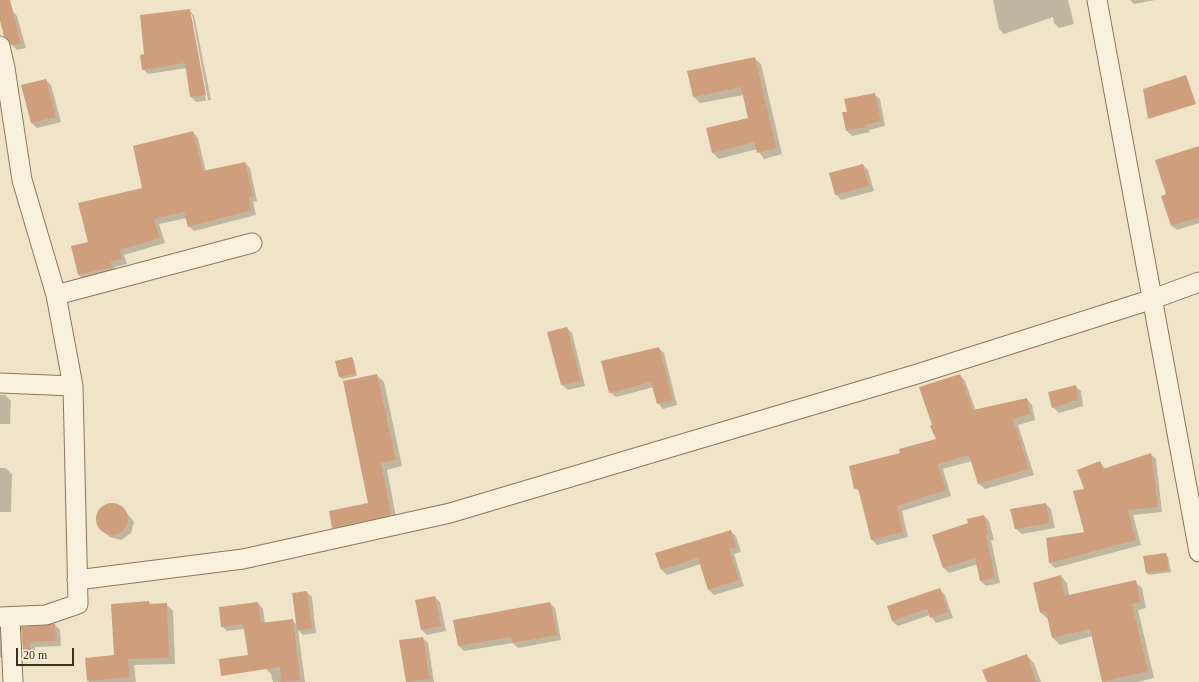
<!DOCTYPE html>
<html>
<head>
<meta charset="utf-8">
<style>
	body { margin:0 }
	#map { position:relative; width:1199px; height:682px; overflow:hidden; background:#f0e4c8; font-family:"Times New Roman",serif }
	canvas { display:block }
	.scale { position:absolute; left:16px; top:648px; width:58px; height:18px; box-sizing:border-box; border:2px solid #3d2e20; border-top:0; padding-left:5px; font-size:12px; line-height:14px; white-space:nowrap; color:#3d2e20; -webkit-text-stroke:3px #f7eed8; paint-order:stroke }
</style>
</head>
<body>
<div id="map">
<canvas width="1199" height="682"></canvas>
<div class="scale">20 m</div>
</div>
<script>
const c = document.querySelector('canvas').getContext('2d');
c.lineJoin = 'round';
function fill(path, color) {
  c.fillStyle = color;
  c.fill(path, 'evenodd');
}
function strokePath(path, color, width, dash) {
  c.strokeStyle = color;
  c.lineWidth = width;
  c.lineCap = dash ? 'butt' : 'round';
  c.setLineDash(dash || []);
  c.stroke(path);
}
const shadow = new Path2D(`
	M 993,0 L 1068,0 L 1074,24 L 1059,28 L 1054,23 L 1053,17 L 1004,34 L 999,29 Z
	M 1130,0 L 1155,0 L 1134,4 Z
	M 12,10 L 17,16 L 26,48 L 17,50 L 12,45 L 0,18 L 0,13 Z
	M 189,10 L 194,15 L 211,100 L 196,102 L 191,97 L 187,68 L 148,74 L 143,69 L 145,55 ZM 190,14 L 192,14 L 208,100 L 206,100 Z
	M 754,58 L 761,64 L 782,154 L 764,159 L 757,149 L 719,159 L 712,152 L 750,118 L 744,95 L 700,103 L 694,97 L 688,71 Z
	M 46,80 L 51,85 L 61,122 L 37,128 L 32,123 L 23,86 Z
	M 874,94 L 880,99 L 885,126 L 869,130 L 870,132 L 852,136 L 847,131 L 848,112 Z
	M 193,132 L 198,138 L 206,172 L 245,163 L 250,168 L 257,201 L 253,202 L 256,215 L 194,231 L 189,226 L 187,218 L 159,224 L 165,243 L 124,255 L 127,264 L 115,267 L 117,272 L 84,280 L 79,275 L 89,243 L 143,189 Z
	M 1199,155 L 1199,223 L 1177,230 L 1172,226 L 1167,195 Z
	M 863,165 L 868,170 L 874,191 L 841,200 L 836,194 Z
	M 567,328 L 572,333 L 585,386 L 568,390 L 562,385 L 548,333 Z
	M 658,348 L 664,353 L 677,405 L 663,409 L 658,403 L 654,387 L 616,397 L 610,392 Z
	M 352,358 L 354,361 L 357,376 L 342,379 L 340,377 L 336,361 Z
	M 377,375 L 384,382 L 402,466 L 387,470 L 397,522 L 340,534 L 333,527 L 369,504 Z
	M 960,375 L 965,381 L 976,411 L 1027,399 L 1032,405 L 1035,420 L 1018,425 L 1034,475 L 985,489 L 979,484 L 972,461 L 943,469 L 951,496 L 902,511 L 908,537 L 877,545 L 872,540 L 860,492 L 855,488 L 902,454 L 938,440 Z
	M 1075,386 L 1081,391 L 1083,406 L 1059,413 L 1053,407 Z
	M 0,395 L 5,395 L 11,401 L 10,424 L 0,424 Z
	M 1151,454 L 1156,459 L 1162,512 L 1133,515 L 1141,545 L 1055,568 L 1050,563 L 1047,539 L 1085,533 L 1100,462 L 1106,470 Z
	M 0,468 L 6,468 L 12,474 L 11,512 L 0,512 Z
	M 109,503 L 121,506 L 134,522 L 131,533 L 121,540 L 109,537 L 97,521 L 99,510 Z
	M 1046,504 L 1051,509 L 1055,528 L 1022,534 L 1016,529 L 1011,510 Z
	M 984,516 L 989,521 L 994,540 L 991,540 L 1000,583 L 986,586 L 981,581 L 978,564 L 949,573 L 944,568 L 969,524 Z
	M 730,531 L 736,536 L 741,552 L 734,554 L 744,586 L 714,595 L 709,590 L 701,564 L 667,575 L 662,570 Z
	M 1166,554 L 1168,557 L 1171,572 L 1149,575 L 1147,573 Z
	M 1061,576 L 1067,583 L 1069,596 L 1135,582 L 1142,588 L 1146,608 L 1138,610 L 1154,678 L 1138,682 L 1103,682 L 1092,636 L 1060,645 L 1053,638 L 1048,619 L 1041,613 Z
	M 940,589 L 945,595 L 953,618 L 936,623 L 930,615 L 898,626 L 892,621 Z
	M 307,592 L 312,597 L 316,633 L 303,635 L 298,630 L 305,682 L 273,682 L 271,674 L 266,669 L 245,629 L 227,631 L 222,626 L 258,603 L 263,609 L 265,623 L 292,620 L 297,625 Z
	M 435,597 L 440,602 L 446,631 L 427,635 L 422,630 Z
	M 149,602 L 152,605 L 166,604 L 173,611 L 175,664 L 134,665 L 136,682 L 89,682 L 88,680 L 115,656 Z
	M 550,603 L 555,608 L 561,640 L 518,648 L 513,643 L 464,651 L 459,646 Z
	M 55,625 L 60,630 L 61,646 L 35,647 L 35,654 L 29,655 L 23,650 L 22,628 Z
	M 0,630 L 4,634 L 5,656 L 0,657 Z
	M 423,638 L 428,643 L 434,682 L 407,682 L 400,641 Z
	M 1026,655 L 1034,663 L 1041,682 L 988,682 Z`);
const building = new Path2D(`
	M 0,0 L 10,0 L 21,43 L 11,45 L 8,39 L 4,36 L 0,21 Z
	M 190,9 L 206,95 L 190,97 L 185,63 L 142,70 L 140,55 L 144,54 L 140,15 Z
	M 755,57 L 776,148 L 757,153 L 754,142 L 712,153 L 706,128 L 748,118 L 741,87 L 693,97 L 687,71 Z
	M 1186,75 L 1196,104 L 1148,119 L 1143,89 Z
	M 46,79 L 56,117 L 31,123 L 21,85 Z
	M 875,93 L 881,121 L 865,125 L 865,127 L 846,131 L 842,112 L 847,112 L 844,99 Z
	M 193,131 L 203,171 L 245,162 L 253,196 L 248,197 L 251,210 L 188,227 L 184,212 L 154,219 L 160,238 L 120,250 L 122,259 L 111,261 L 112,267 L 78,275 L 71,246 L 88,242 L 78,203 L 142,188 L 133,146 Z
	M 1199,146 L 1199,217 L 1171,226 L 1161,196 L 1166,194 L 1155,160 Z
	M 863,164 L 869,186 L 835,195 L 829,173 Z
	M 567,327 L 581,381 L 561,385 L 547,332 Z
	M 659,347 L 673,400 L 657,404 L 651,382 L 609,393 L 601,361 Z
	M 352,357 L 356,374 L 339,377 L 335,361 Z
	M 377,374 L 396,460 L 381,463 L 391,515 L 332,528 L 329,511 L 368,503 L 343,381 Z
	M 960,374 L 973,410 L 1027,398 L 1030,414 L 1013,419 L 1029,469 L 978,484 L 969,455 L 938,464 L 946,490 L 897,506 L 903,532 L 871,540 L 858,488 L 854,489 L 849,466 L 900,453 L 899,449 L 936,439 L 930,426 L 932,425 L 919,387 Z
	M 1076,385 L 1078,400 L 1052,408 L 1048,392 Z
	M 1151,453 L 1158,507 L 1128,510 L 1136,540 L 1049,563 L 1046,538 L 1084,532 L 1073,491 L 1084,489 L 1077,470 L 1100,461 L 1103,469 Z
	M96 519a16 16 0 1 1 32 0a16 16 0 1 1-32 0Z
	M 1046,503 L 1050,523 L 1015,529 L 1010,509 Z
	M 984,515 L 989,535 L 986,535 L 995,578 L 980,581 L 975,558 L 943,568 L 932,535 L 968,523 L 967,519 Z
	M 731,530 L 736,547 L 729,549 L 739,580 L 708,590 L 698,558 L 661,570 L 655,553 Z
	M 1166,553 L 1169,570 L 1146,573 L 1143,556 Z
	M 1061,575 L 1064,596 L 1136,580 L 1140,602 L 1132,604 L 1148,671 L 1102,682 L 1090,629 L 1052,638 L 1046,612 L 1040,613 L 1033,583 Z
	M 940,588 L 948,612 L 930,618 L 927,609 L 892,621 L 887,606 Z
	M 307,591 L 312,628 L 297,630 L 292,593 Z
	M 435,596 L 441,626 L 421,630 L 415,600 Z
	M 149,601 L 149,604 L 167,603 L 169,658 L 128,659 L 130,677 L 87,681 L 85,658 L 114,655 L 111,604 Z
	M 258,602 L 261,623 L 293,619 L 300,680 L 281,682 L 280,667 L 221,676 L 219,659 L 248,655 L 243,624 L 221,627 L 219,607 Z
	M 550,602 L 557,635 L 512,643 L 511,637 L 458,646 L 453,620 Z
	M 53,624 L 55,624 L 56,641 L 30,642 L 30,649 L 23,650 L 21,627 Z
	M 423,637 L 430,679 L 406,682 L 399,640 Z
	M 1027,654 L 1036,682 L 987,682 L 982,670 Z`);
const street = new Path2D(`
	M 1097,0 L 1199,552
	M 0,46 L 5,68 L 22,180 L 56,295 L 73,386 L 78,602 L 78,604 L 46,615 L 0,617
	M 56,295 L 252,243
	M 0,383 L 73,386
	M 77,580 L 243,559 L 450,513 L 917,374 L 1153,299 L 1199,282
	M 10,618 L 13,682`);
fill(shadow, '#0003');
fill(building, '#cf9f7d');
strokePath(street, '#8d765c', 21);
strokePath(street, '#faf1dc', 19);
</script>
</body>
</html>
